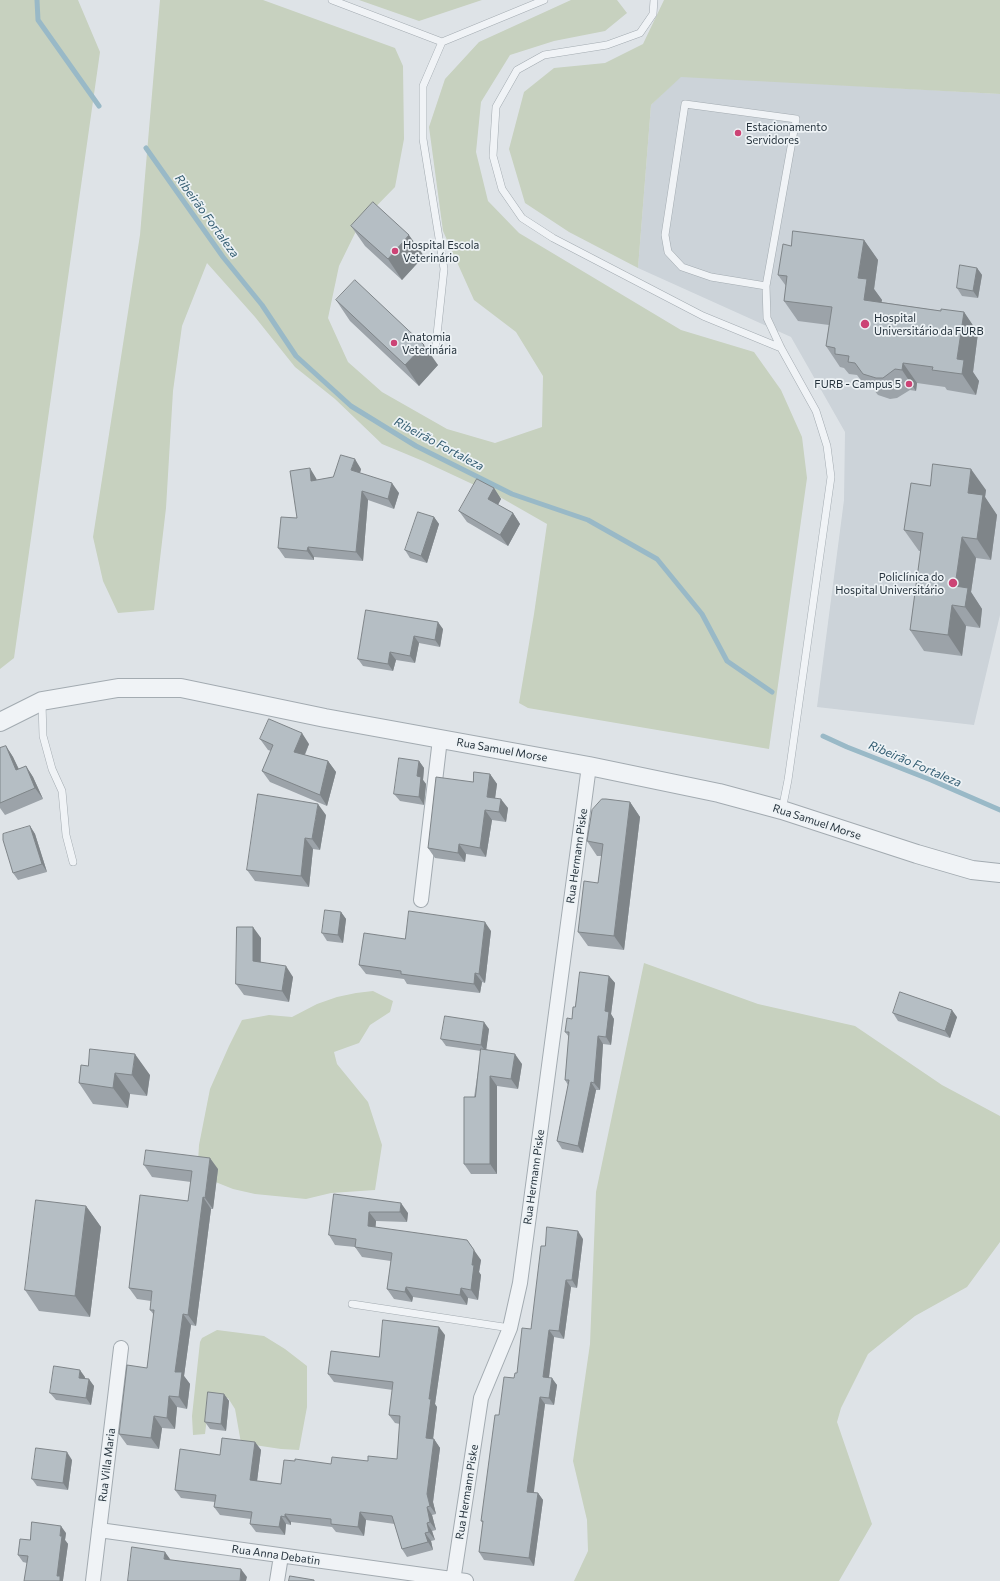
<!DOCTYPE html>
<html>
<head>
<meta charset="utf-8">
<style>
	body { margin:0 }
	canvas { display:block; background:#dee3e7 }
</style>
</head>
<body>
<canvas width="1000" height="1581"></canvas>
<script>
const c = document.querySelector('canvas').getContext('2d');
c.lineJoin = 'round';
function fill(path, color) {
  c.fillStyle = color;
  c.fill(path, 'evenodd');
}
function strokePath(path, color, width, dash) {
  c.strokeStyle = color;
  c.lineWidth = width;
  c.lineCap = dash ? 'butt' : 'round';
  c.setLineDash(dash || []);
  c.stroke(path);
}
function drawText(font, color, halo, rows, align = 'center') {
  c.font = font + ' Commissioner,sans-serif';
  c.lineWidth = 3.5;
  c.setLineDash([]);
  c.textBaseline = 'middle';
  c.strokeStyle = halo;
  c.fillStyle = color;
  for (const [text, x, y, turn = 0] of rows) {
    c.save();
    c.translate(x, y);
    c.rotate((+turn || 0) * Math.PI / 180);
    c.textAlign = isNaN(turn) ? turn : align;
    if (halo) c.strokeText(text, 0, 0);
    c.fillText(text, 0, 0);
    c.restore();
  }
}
const built = new Path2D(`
	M 681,76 L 1000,94 L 1000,615 L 974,725 L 817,707 L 844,500 L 845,432 L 791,337 L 638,268 L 651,105 Z`);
const green = new Path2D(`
	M 0,0 L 78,0 L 100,52 L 14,658 L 0,669 Z
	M 160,0 L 263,0 L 395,48 L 403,66 L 404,139 L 395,187 L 360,223 L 339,266 L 328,318 L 348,362 L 382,392 L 447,429 L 495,443 L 542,427 L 543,376 L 516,332 L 474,300 L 443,231 L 429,127 L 445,79 L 479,42 L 571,0 L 617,0 L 627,13 L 605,31 L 554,41 L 510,55 L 481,102 L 476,152 L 488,201 L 519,233 L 681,330 L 754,352 L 781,390 L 802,437 L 807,478 L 769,749 L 528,708 L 519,703 L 534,614 L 547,524 L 498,496 L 423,461 L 382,444 L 335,399 L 295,367 L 255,317 L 207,263 L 182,326 L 173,391 L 166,508 L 154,610 L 118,613 L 103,581 L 93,537 L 140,235 Z
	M 359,0 L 482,0 L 419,21 Z
	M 664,0 L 1000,0 L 1000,94 L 681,77 L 651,105 L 638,268 L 569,232 L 525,203 L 509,149 L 524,92 L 554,68 L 605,63 L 643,44 Z
	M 644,963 L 758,1004 L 855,1026 L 942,1085 L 1000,1116 L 1000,1242 L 967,1287 L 915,1316 L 868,1354 L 841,1408 L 837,1422 L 872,1524 L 839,1581 L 574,1581 L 588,1551 L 587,1520 L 573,1461 L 590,1344 L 596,1192 Z
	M 373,991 L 393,1001 L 390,1012 L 370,1025 L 359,1043 L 334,1052 L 337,1064 L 368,1102 L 382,1145 L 375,1190 L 331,1193 L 306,1199 L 255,1194 L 233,1189 L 208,1179 L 198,1162 L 199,1145 L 210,1089 L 229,1046 L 242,1020 L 269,1015 L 292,1017 L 317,1004 L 337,997 L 356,993 Z
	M 217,1330 L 264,1336 L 285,1349 L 307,1366 L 307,1407 L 299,1450 L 281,1449 L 241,1443 L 235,1409 L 228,1398 L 218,1397 L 209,1402 L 205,1434 L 193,1435 L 192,1416 L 200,1342 L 202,1338 Z`);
const stream = new Path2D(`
	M 37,0 L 38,20 L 99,106
	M 146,148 L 223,257 L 262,305 L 296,356 L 351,406 L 416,446 L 512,494 L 588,520 L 657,559 L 702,614 L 727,661 L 772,692
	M 823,736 L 847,747 L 931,780 L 1000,810`);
const service = new Path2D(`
	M 332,0 L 442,42
	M 654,0 L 653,14 L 640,33 L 607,45 L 544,55 L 517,70 L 496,107 L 493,156 L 502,189 L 522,218 L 553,238 L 703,316 L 781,348
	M 766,286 L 711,277 L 682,267 L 668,252 L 665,235 L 685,104 L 796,119 L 766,286 L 767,318 L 781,348 L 816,411 L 827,446 L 831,477 L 788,780 L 782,810
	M 436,344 L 444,269 L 423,139 L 423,86 L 442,42 L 544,0
	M 42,703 L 43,736 L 52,769 L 62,791 L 66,835 L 73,862
	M 352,1304 L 510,1328`);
const minor = new Path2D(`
	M 421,900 L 440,739
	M 99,1530 L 466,1581
	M 93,1581 L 121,1348
	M 277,1581 L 281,1556
	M 453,1581 L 481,1398 L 510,1328 L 520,1283 L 589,766`);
const tertiary = new Path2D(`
	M 0,722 L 42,701 L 118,688 L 181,688 L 325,718 L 589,766 L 719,793 L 782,810 L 917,854 L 972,870 L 1000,873`);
const wall = new Path2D(`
	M 351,226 L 424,256 L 402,280 L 365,246 Z
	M 864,240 L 878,260 L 874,289 L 882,300 L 881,302 L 941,311 L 964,312 L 978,333 L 973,372 L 979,381 L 976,395 L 947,390 L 945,387 L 917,383 L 916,391 L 910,390 L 897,398 L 890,399 L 878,395 L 869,384 L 863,383 L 857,375 L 849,374 L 844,368 L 840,367 L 826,346 L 829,325 L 798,321 L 784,301 L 786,286 L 778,275 L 791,246 Z
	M 977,268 L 982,275 L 978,298 L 962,296 L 957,288 Z
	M 336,300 L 438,365 L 419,386 L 350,321 Z
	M 361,469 L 360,473 L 399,493 L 394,509 L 368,500 L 363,561 L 314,557 L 314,560 L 285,558 L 278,548 L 297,518 L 316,478 L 317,480 L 333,477 Z
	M 930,486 L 986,490 L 985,497 L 997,515 L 991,560 L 976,558 L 971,592 L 982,609 L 980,628 L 966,626 L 962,656 L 924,651 L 910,630 L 921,551 L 919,551 L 904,530 Z
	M 494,488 L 501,499 L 498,505 L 513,513 L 520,524 L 508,546 L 467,522 L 459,511 Z
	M 434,517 L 439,524 L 427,563 L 410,558 L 405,550 Z
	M 366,610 L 443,629 L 440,647 L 419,643 L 415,663 L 396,660 L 393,671 L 363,666 L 358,659 Z
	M 260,739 L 309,744 L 305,755 L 328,761 L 336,772 L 327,806 L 270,782 L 262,771 L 271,751 L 268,750 Z
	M 6,746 L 13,757 L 19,769 L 26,766 L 33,777 L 43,799 L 5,815 L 0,808 L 0,748 Z
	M 419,761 L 424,768 L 423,780 L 426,784 L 424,805 L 400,801 L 394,794 Z
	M 490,774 L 497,784 L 495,798 L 508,808 L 506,822 L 492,820 L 486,857 L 466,854 L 465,862 L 435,858 L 428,848 L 473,782 Z
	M 630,802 L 640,817 L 624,950 L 588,946 L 578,932 L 598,883 L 602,856 L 597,856 L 587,841 Z
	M 326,815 L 320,850 L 313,849 L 309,887 L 255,881 L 247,870 Z
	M 30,826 L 35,834 L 47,872 L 18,880 L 13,873 Z
	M 341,912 L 346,919 L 343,943 L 327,941 L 322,933 Z
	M 491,931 L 485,983 L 482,982 L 480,993 L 407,984 L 404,979 L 366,974 L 359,965 L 405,939 Z
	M 261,938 L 261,963 L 293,977 L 289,1002 L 244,995 L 236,984 Z
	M 609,976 L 615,983 L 611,1014 L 614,1019 L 611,1045 L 603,1044 L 600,1090 L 596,1090 L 583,1153 L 562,1149 L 557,1141 L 568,1085 L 565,1080 L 569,1037 L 565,1032 L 572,1019 L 575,1007 Z
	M 893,1013 L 957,1017 L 950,1038 L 898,1021 Z
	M 489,1029 L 486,1049 L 522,1064 L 518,1089 L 497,1086 L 497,1174 L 471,1174 L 464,1164 L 481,1051 L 446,1046 L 441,1039 Z
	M 81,1065 L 150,1075 L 147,1096 L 130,1094 L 128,1108 L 93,1104 L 79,1083 Z
	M 144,1165 L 218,1169 L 213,1209 L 211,1209 L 196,1326 L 191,1325 L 184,1376 L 190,1384 L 187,1409 L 177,1407 L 175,1429 L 162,1428 L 159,1449 L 127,1445 L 119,1434 L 147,1368 L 154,1315 L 150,1310 L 151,1301 L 137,1299 L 129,1288 L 188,1201 L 191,1182 L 152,1177 Z
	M 334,1194 L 408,1213 L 407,1222 L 376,1221 L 375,1227 L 481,1260 L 479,1272 L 481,1275 L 478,1300 L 468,1298 L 467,1305 L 413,1297 L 412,1302 L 394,1299 L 387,1289 L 391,1261 L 362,1257 L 355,1247 L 335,1245 L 329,1235 Z
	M 86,1206 L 101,1227 L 90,1317 L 39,1311 L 25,1290 Z
	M 583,1239 L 577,1288 L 571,1287 L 564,1339 L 554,1337 L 549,1378 L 557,1385 L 554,1405 L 545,1404 L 533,1492 L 538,1493 L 543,1500 L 534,1566 L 484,1560 L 479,1552 L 483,1523 L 481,1521 L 499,1415 L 517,1373 L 531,1329 L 545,1246 Z
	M 445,1335 L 435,1404 L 437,1407 L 433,1439 L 434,1439 L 440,1448 L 433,1502 L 436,1514 L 432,1515 L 436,1530 L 432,1531 L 435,1540 L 431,1541 L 433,1550 L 407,1557 L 402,1549 L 395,1524 L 366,1520 L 364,1536 L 336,1532 L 332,1527 L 291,1522 L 291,1525 L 286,1524 L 285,1535 L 256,1532 L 250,1524 L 251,1519 L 220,1515 L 214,1507 L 215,1502 L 181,1498 L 175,1490 L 220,1455 L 255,1442 L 261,1450 L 257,1481 L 281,1484 L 295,1461 L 331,1464 L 397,1459 L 400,1424 L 395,1423 L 389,1415 L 393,1390 L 334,1382 L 328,1374 Z
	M 85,1377 L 85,1378 L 94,1386 L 91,1405 L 56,1400 L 50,1393 Z
	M 224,1394 L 229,1401 L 226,1431 L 210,1429 L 205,1422 Z
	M 72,1460 L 68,1490 L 37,1486 L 32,1479 Z
	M 66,1533 L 65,1540 L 68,1544 L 63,1580 L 27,1563 L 23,1562 L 18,1555 L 30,1540 Z`);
const shadedWall = new Path2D(`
	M 409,235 L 424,256 L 402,280 L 388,259 Z
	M 864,240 L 878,260 L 874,289 L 882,300 L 878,320 L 864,300 L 858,278 Z
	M 977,268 L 982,275 L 978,298 L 973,291 Z
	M 964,312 L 978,333 L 973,372 L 979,381 L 976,395 L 962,374 L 957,359 Z
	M 424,345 L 438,365 L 419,386 L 405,365 Z
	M 903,363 L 917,383 L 916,391 L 902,370 Z
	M 355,459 L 361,469 L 358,480 L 351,470 Z
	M 310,468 L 316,478 L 318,491 L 311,481 Z
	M 971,469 L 986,490 L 985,497 L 997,515 L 991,560 L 977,539 L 968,493 Z
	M 392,483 L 399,493 L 394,509 L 388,499 Z
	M 494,488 L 501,499 L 495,510 L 488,499 Z
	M 362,491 L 368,500 L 363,561 L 356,552 Z
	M 513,513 L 520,524 L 508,546 L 500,535 Z
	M 434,517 L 439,524 L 427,563 L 421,556 Z
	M 962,537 L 976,558 L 971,592 L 982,609 L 980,628 L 965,607 L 955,586 Z
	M 308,547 L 314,557 L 314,560 L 307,551 Z
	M 952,605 L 966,626 L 962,656 L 948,635 Z
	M 438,622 L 443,629 L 440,647 L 435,640 Z
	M 414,636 L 419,643 L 415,663 L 410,656 Z
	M 390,652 L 396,660 L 393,671 L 388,664 Z
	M 302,733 L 309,744 L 301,763 L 294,752 Z
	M 6,746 L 13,757 L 24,781 L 16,770 Z
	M 328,761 L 336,772 L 327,806 L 320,795 Z
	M 419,761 L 424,768 L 423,780 L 426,784 L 424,805 L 419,797 L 417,776 Z
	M 26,766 L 33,777 L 43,799 L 35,788 Z
	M 490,774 L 497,784 L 494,806 L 487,797 Z
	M 501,799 L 508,808 L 506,822 L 499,812 Z
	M 630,802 L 640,817 L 624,950 L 614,936 Z
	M 318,804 L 326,815 L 320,850 L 312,839 Z
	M 485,810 L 492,820 L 486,857 L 480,848 Z
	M 30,826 L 35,834 L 47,872 L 42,864 Z
	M 305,838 L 313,849 L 309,887 L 301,876 Z
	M 459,844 L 466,854 L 465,862 L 458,853 Z
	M 341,912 L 346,919 L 343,943 L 338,935 Z
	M 485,922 L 491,931 L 485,983 L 479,974 Z
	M 253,927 L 261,938 L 260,972 L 253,961 Z
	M 286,966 L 293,977 L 289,1002 L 282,991 Z
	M 475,973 L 482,982 L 480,993 L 474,984 Z
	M 609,976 L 615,983 L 611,1014 L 614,1019 L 611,1045 L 606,1037 L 605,1011 Z
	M 952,1010 L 957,1017 L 950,1038 L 945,1031 Z
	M 484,1022 L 489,1029 L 486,1052 L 481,1045 Z
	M 598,1036 L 603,1044 L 600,1090 L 594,1083 Z
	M 135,1054 L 150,1075 L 147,1096 L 132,1075 Z
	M 515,1054 L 522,1064 L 518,1089 L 511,1079 Z
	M 115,1073 L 130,1094 L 128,1108 L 113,1088 Z
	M 490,1076 L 497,1086 L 497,1174 L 490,1164 Z
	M 591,1082 L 596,1090 L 583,1153 L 578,1146 Z
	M 210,1158 L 218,1169 L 213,1209 L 205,1198 Z
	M 203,1197 L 211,1209 L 196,1326 L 188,1315 Z
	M 401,1203 L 408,1213 L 407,1222 L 400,1212 Z
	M 86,1206 L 101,1227 L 90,1317 L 75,1296 Z
	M 369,1212 L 376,1221 L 375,1236 L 368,1226 Z
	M 578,1231 L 583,1239 L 577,1288 L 572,1280 Z
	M 467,1240 L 481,1260 L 479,1272 L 481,1275 L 478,1300 L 471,1290 L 472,1265 Z
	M 566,1280 L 571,1287 L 564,1339 L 559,1331 Z
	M 406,1287 L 413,1297 L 412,1302 L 405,1292 Z
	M 461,1288 L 468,1298 L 467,1305 L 460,1295 Z
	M 183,1314 L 191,1325 L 184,1376 L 190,1384 L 187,1409 L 179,1397 L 175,1372 Z
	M 439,1327 L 445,1335 L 435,1404 L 437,1407 L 432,1447 L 426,1438 L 429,1399 Z
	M 549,1330 L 554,1337 L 548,1384 L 543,1377 Z
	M 80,1370 L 85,1377 L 84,1385 L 79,1378 Z
	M 552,1378 L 557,1385 L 554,1405 L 549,1398 Z
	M 89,1379 L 94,1386 L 91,1405 L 86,1398 Z
	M 224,1394 L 229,1401 L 226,1431 L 221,1424 Z
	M 169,1396 L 177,1407 L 175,1429 L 167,1418 Z
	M 540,1397 L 545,1404 L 533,1499 L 527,1492 Z
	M 154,1416 L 162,1428 L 159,1449 L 151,1438 Z
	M 434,1439 L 440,1448 L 433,1502 L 436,1514 L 430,1506 L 427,1494 Z
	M 255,1442 L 261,1450 L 256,1489 L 250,1480 Z
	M 67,1452 L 72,1460 L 68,1490 L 63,1483 Z
	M 538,1493 L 543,1500 L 534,1566 L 529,1558 Z
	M 427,1507 L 432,1515 L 436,1530 L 430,1522 Z
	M 360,1512 L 366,1520 L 364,1536 L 358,1527 Z
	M 285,1514 L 291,1522 L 291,1525 L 285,1517 Z
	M 281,1516 L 286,1524 L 285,1535 L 279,1527 Z
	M 427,1523 L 432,1531 L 435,1540 L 429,1532 Z
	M 61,1526 L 66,1533 L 65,1540 L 68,1544 L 63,1580 L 63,1581 L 60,1581 L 57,1576 L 60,1536 Z
	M 425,1533 L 431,1541 L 433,1550 L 428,1542 Z
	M 165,1552 L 170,1559 L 169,1566 L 164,1559 Z
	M 241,1569 L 247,1577 L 246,1581 L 240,1581 Z`);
const building = new Path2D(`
	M 373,202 L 409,235 L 388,259 L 351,226 Z
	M 793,231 L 864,240 L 858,278 L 867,279 L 864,300 L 941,311 L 941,309 L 964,312 L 957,359 L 964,360 L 962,374 L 932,370 L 933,367 L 903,363 L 902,370 L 895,369 L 883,378 L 876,378 L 863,374 L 855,363 L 848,362 L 849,356 L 835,354 L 835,348 L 826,346 L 832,307 L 784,301 L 787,276 L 778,275 L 783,244 L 791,246 Z
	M 960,265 L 977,268 L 973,291 L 957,288 Z
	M 355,280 L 424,345 L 405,365 L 336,300 Z
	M 341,455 L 355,459 L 351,470 L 392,483 L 388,499 L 362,491 L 356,552 L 308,547 L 307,551 L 278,548 L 281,517 L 297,518 L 290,471 L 310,468 L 311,481 L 333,477 Z
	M 933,464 L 971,469 L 968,493 L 983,495 L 977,539 L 962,537 L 955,586 L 968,588 L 965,607 L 952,605 L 948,635 L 910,630 L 923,533 L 904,530 L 911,483 L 930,486 Z
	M 477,479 L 494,488 L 488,499 L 513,513 L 500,535 L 459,511 Z
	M 418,512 L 434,517 L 421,556 L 405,550 Z
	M 366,610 L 438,622 L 435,640 L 414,636 L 410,656 L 390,652 L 388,664 L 358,659 Z
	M 269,719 L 302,733 L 294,752 L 328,761 L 320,795 L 262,771 L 273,745 L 260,739 Z
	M 6,746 L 16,770 L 26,766 L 35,788 L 0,803 L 0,748 Z
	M 399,758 L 419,761 L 417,776 L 421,777 L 419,797 L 394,794 Z
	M 474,772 L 490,774 L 487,797 L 501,799 L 499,812 L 485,810 L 480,848 L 459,844 L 458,853 L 428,848 L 436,777 L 473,782 Z
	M 258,794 L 318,804 L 312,839 L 305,838 L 301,876 L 247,870 Z
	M 602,799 L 606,799 L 630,802 L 614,936 L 578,932 L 584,881 L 598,883 L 603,844 L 587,841 L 592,810 Z
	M 30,826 L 42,864 L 13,873 L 3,840 L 3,834 Z
	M 325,910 L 341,912 L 338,935 L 322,933 Z
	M 409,911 L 485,922 L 479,974 L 475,973 L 474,984 L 401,974 L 401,971 L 359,965 L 364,933 L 405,939 Z
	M 237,927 L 253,927 L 253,961 L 286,966 L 282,991 L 236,984 Z
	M 580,972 L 609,976 L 605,1011 L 609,1012 L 606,1037 L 598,1036 L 594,1083 L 591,1082 L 578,1146 L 557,1141 L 569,1080 L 565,1080 L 569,1032 L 565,1032 L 567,1018 L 572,1019 L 573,1007 L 575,1007 Z
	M 900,992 L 952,1010 L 945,1031 L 893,1013 Z
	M 445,1016 L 484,1022 L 481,1045 L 441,1039 Z
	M 90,1049 L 135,1054 L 132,1075 L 115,1073 L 113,1088 L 79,1083 L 81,1065 L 88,1066 Z
	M 481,1049 L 515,1054 L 511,1079 L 490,1076 L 490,1164 L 464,1164 L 464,1097 L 475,1097 Z
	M 146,1150 L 210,1158 L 205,1198 L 203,1197 L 188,1315 L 183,1314 L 175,1372 L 182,1372 L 179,1397 L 169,1396 L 167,1418 L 154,1416 L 151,1438 L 119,1434 L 127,1365 L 147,1368 L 154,1310 L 150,1310 L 152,1291 L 129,1288 L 140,1195 L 188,1201 L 192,1171 L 144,1165 Z
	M 334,1194 L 401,1203 L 400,1212 L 369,1212 L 368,1226 L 467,1240 L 474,1250 L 472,1265 L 474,1265 L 471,1290 L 461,1288 L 460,1295 L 406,1287 L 405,1292 L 387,1289 L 392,1253 L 355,1247 L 356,1239 L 329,1235 Z
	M 36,1200 L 86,1206 L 75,1296 L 25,1290 Z
	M 547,1227 L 578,1231 L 572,1280 L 566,1280 L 559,1331 L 549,1330 L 543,1377 L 552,1378 L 549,1398 L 540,1397 L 527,1492 L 538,1493 L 529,1558 L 479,1552 L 483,1521 L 481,1521 L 495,1415 L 499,1415 L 504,1377 L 514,1378 L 515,1373 L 517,1373 L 522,1328 L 531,1329 L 541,1246 L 545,1246 Z
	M 383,1320 L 439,1327 L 429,1399 L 431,1399 L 426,1438 L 434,1439 L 427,1494 L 430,1506 L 427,1507 L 430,1522 L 427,1523 L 429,1532 L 425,1533 L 428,1542 L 402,1549 L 392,1516 L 360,1512 L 358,1527 L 331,1524 L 331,1519 L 285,1514 L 285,1517 L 281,1516 L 279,1527 L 250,1524 L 252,1512 L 214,1507 L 216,1495 L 175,1490 L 180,1449 L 220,1455 L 222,1438 L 255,1442 L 250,1480 L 281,1484 L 284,1460 L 295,1461 L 295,1459 L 331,1464 L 332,1457 L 368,1461 L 368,1456 L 397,1459 L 400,1416 L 389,1415 L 393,1382 L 328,1374 L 331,1351 L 379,1357 Z
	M 54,1366 L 80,1370 L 79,1378 L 89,1379 L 86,1398 L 50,1393 Z
	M 208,1392 L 224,1394 L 221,1424 L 205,1422 Z
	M 36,1448 L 67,1452 L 63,1483 L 32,1479 Z
	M 32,1522 L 61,1526 L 60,1536 L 62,1536 L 57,1576 L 60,1576 L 60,1581 L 24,1581 L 28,1556 L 18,1555 L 20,1539 L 30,1540 Z
	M 132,1547 L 165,1552 L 164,1559 L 241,1569 L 240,1581 L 128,1581 Z
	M 290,1576 L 314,1580 L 314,1581 L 289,1581 Z`);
const markers = [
	[738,133,4,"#cc4375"],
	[395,251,4,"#cc4375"],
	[865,324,5,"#cc4375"],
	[394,343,4,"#cc4375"],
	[909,384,4,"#cc4375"],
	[953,583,5,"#cc4375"]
];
const poiNames = [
	["Estacionamento",746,127],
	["Servidores",746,140],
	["Hospital Escola",403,245],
	["Veterinário",403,258],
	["Hospital",874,318],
	["Universitário da FURB",874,331],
	["Anatomia",402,337],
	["Veterinária",402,350],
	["FURB - Campus 5",901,384,"right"],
	["Policlínica do",944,577,"right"],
	["Hospital Universitário",944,590,"right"]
];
const streetNames = [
	["Rua Samuel Morse",502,750,10],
	["Rua Samuel Morse",817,822,18],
	["Rua Hermann Piske",577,856,-82],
	["Rua Hermann Piske",534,1177,-82],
	["Rua Villa Maria",107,1465,-83],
	["Rua Hermann Piske",467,1492,-81],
	["Rua Anna Debatin",276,1555,8]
];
const waterNames = [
	["Ribeirão Fortaleza",207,216,54],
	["Ribeirão Fortaleza",439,444,28],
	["Ribeirão Fortaleza",915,764,23]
];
fill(built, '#ccd3d9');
fill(green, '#c7d1bf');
strokePath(stream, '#99b9c7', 5);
strokePath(service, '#a3abb1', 8);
strokePath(minor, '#a3abb1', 16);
strokePath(tertiary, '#a3abb1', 20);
strokePath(service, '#f0f3f6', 7);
strokePath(minor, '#f0f3f6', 14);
strokePath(tertiary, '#f0f3f6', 18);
fill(wall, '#9ca3a9');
fill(shadedWall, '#7f8589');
fill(building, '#b5bec4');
strokePath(building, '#7f8589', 1);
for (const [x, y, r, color] of markers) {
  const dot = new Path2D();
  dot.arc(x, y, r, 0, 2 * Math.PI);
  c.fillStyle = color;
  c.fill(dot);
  strokePath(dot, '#edf2f5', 1.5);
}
drawText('11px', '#27343e', '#edf2f5', poiNames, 'left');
drawText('11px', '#27343e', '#edf2f5', streetNames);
drawText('italic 12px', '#325c71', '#edf2f5', waterNames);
</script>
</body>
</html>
